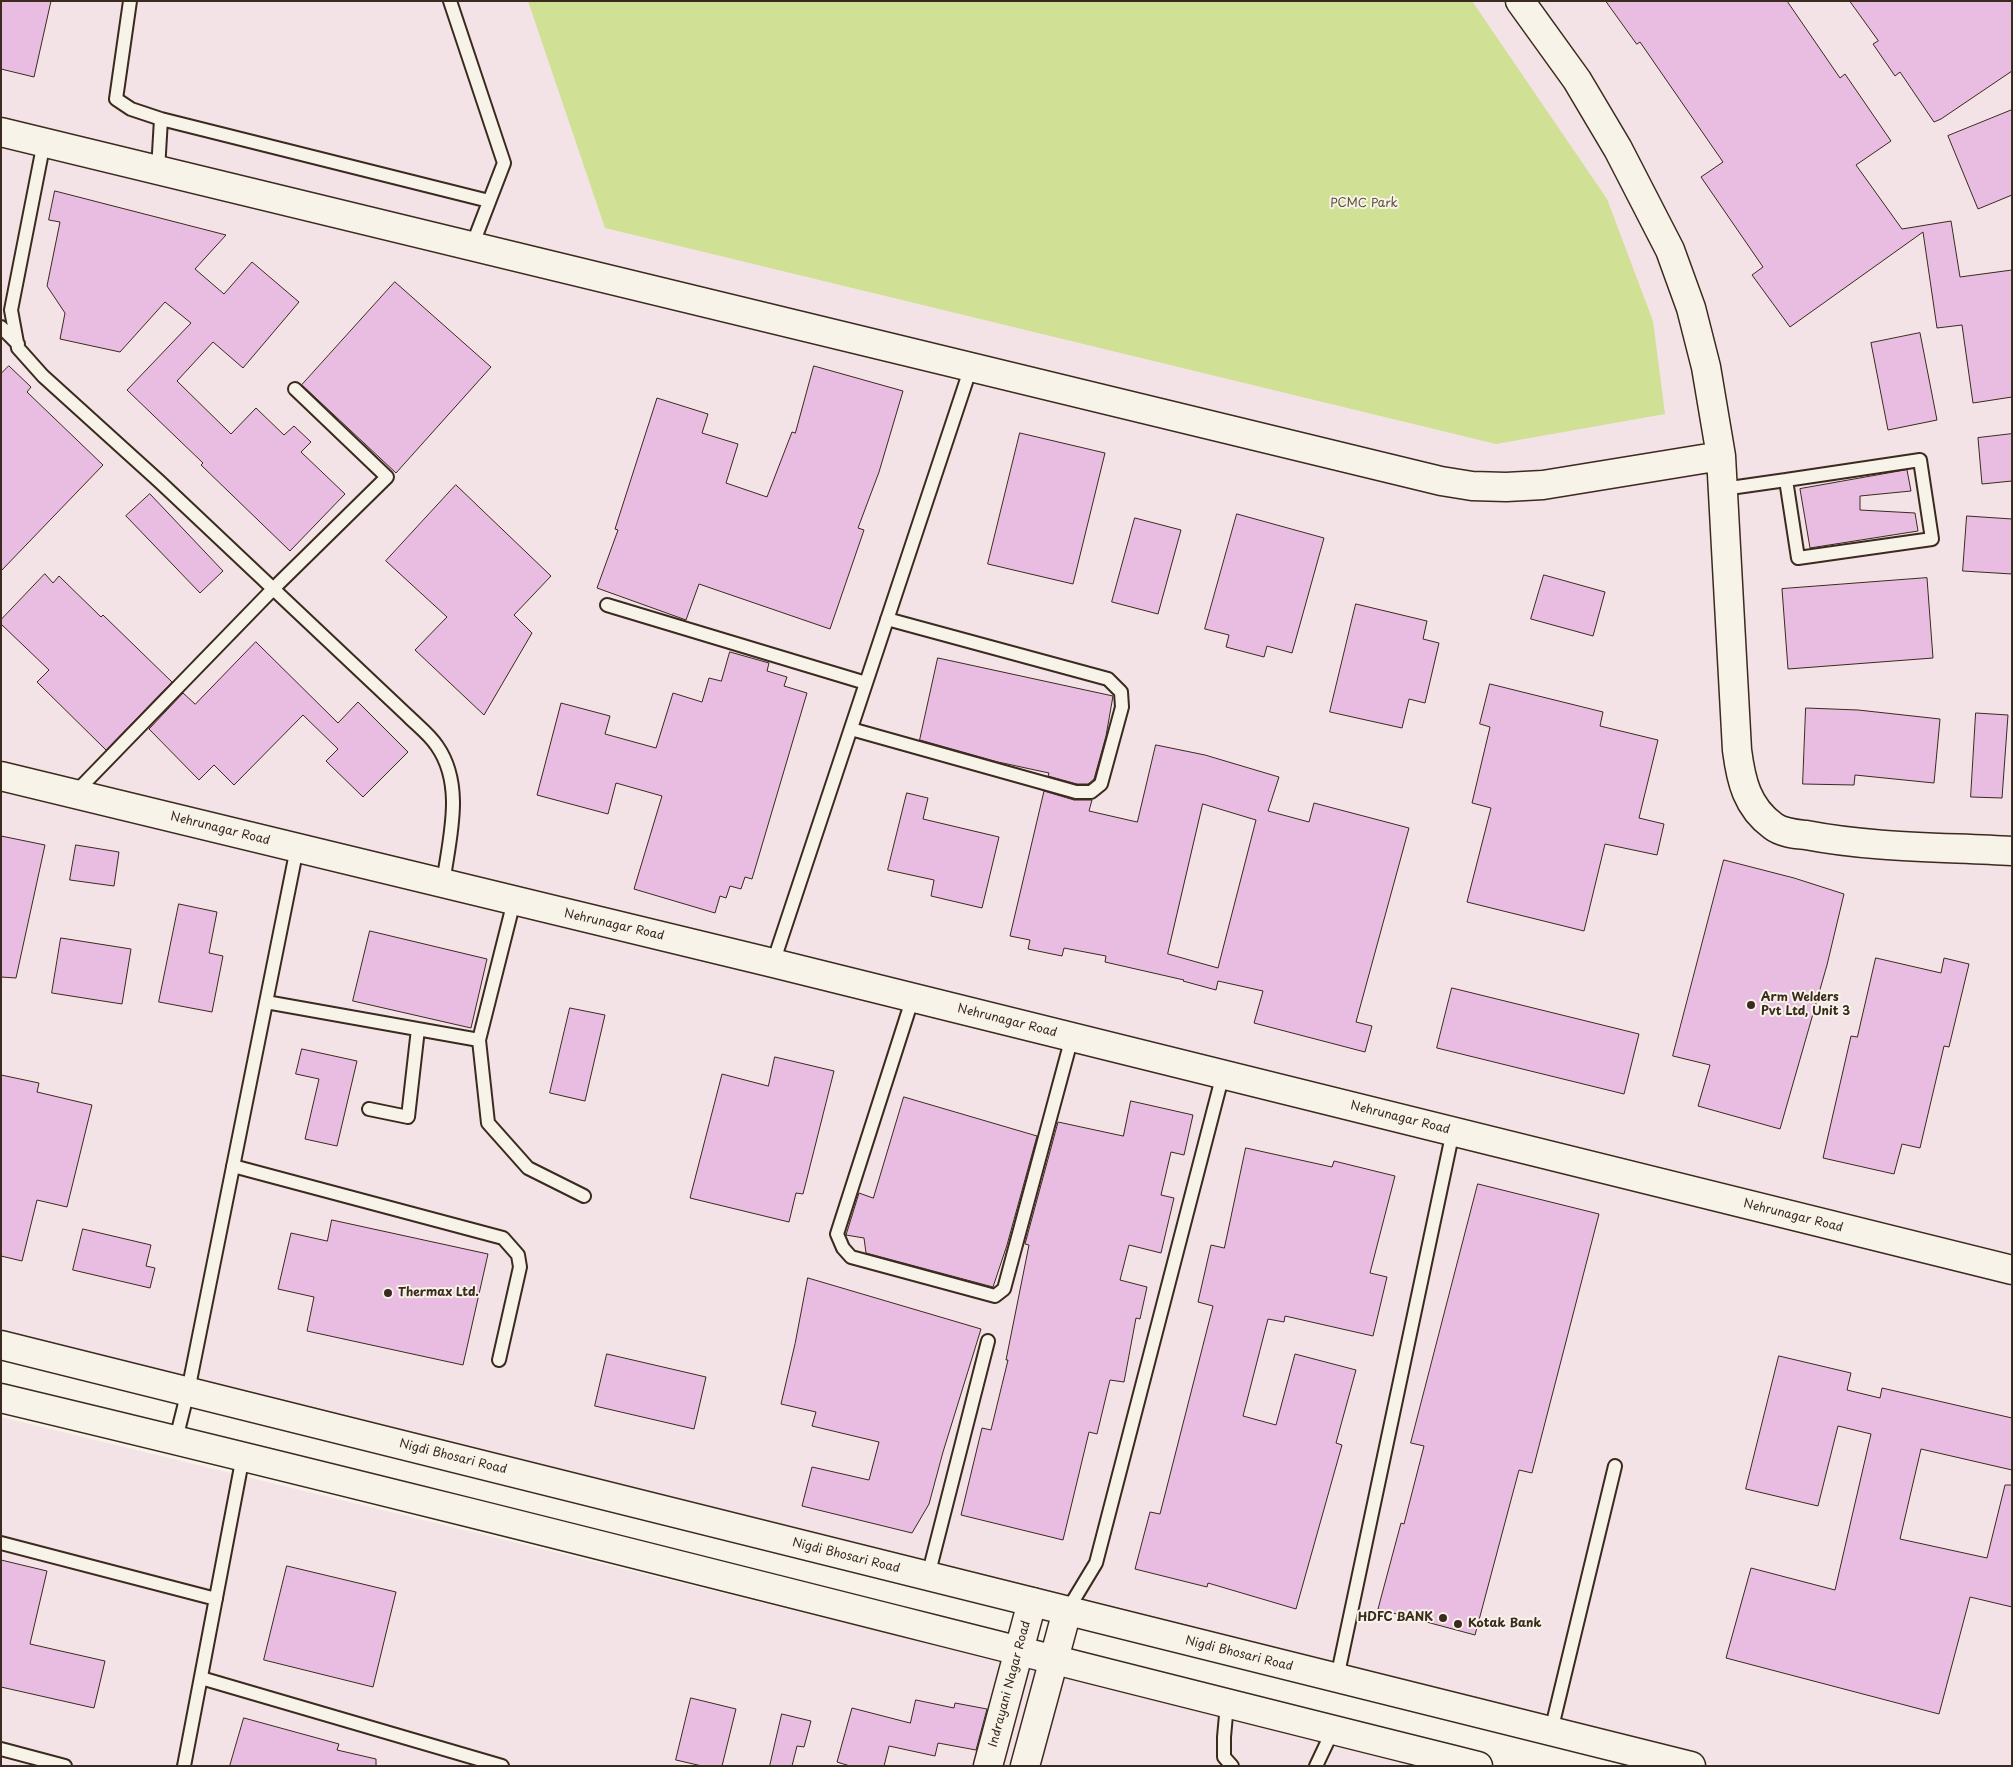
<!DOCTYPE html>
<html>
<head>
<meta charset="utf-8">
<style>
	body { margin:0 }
	#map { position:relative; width:2013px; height:1767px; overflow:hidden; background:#f7f3e8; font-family:"Playpen Sans",sans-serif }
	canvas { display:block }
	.frame { position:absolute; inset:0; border:2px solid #3b2a1e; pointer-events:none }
</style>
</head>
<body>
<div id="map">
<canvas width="2013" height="1767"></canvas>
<div class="frame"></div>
</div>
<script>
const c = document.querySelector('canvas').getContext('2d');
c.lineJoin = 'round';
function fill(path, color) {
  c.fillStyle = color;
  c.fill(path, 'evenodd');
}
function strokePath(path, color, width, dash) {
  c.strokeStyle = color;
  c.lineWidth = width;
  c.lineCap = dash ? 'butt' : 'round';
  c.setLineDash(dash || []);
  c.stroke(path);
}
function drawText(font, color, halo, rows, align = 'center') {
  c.font = font + ' "Playpen Sans",sans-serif';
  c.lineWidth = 4;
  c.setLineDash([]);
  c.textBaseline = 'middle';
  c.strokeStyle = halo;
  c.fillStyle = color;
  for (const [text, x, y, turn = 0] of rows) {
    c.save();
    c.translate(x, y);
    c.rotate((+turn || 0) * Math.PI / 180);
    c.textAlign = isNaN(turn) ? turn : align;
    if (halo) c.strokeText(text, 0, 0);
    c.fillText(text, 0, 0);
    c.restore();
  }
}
const built = new Path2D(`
	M 1,1 L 2012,1 L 2012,1766 L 1717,1766 L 1,1339 Z
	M 1,1417 L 800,1612 L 1425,1766 L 1,1766 Z`);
const green = new Path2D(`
	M 528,1 L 1472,1 L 1607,199 L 1653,321 L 1665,414 L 1496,444 L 605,228 Z`);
const building = new Path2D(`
	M 1,1 L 51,1 L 34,77 L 1,69 Z
	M 1606,1 L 1787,1 L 1840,78 L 1845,74 L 1891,141 L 1856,165 L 1902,229 L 1951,221 L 1960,277 L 2012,270 L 2012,397 L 1973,403 L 1962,325 L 1937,328 L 1923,232 L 1790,327 L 1752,275 L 1763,267 L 1701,177 L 1723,162 L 1640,42 L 1637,44 Z
	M 1850,1 L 2012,1 L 2012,71 L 1941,119 L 1934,122 L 1900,72 L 1895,76 L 1873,44 L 1878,41 Z
	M 2012,110 L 2012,195 L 1978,209 L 1948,136 Z
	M 55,191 L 226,235 L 195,269 L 224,294 L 252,262 L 299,302 L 243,368 L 213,342 L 177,381 L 231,434 L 256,408 L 284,435 L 294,426 L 311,442 L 301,452 L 345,494 L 290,551 L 201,465 L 203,463 L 127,390 L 191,323 L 165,302 L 120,352 L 60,339 L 65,313 L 47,286 L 60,222 L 49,220 Z
	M 395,282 L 491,367 L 396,473 L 302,385 Z
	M 1920,333 L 1937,420 L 1888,430 L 1871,343 Z
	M 9,366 L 31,387 L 27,392 L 103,465 L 1,571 L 1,374 Z
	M 814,366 L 903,391 L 879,472 L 858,528 L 864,530 L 830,629 L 699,584 L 686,620 L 597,588 L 618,530 L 615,529 L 657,398 L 708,414 L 702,433 L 738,444 L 726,483 L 767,497 L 792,432 L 795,433 Z
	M 1020,433 L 1105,453 L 1073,584 L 988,564 Z
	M 2012,434 L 2012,481 L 1982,484 L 1978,438 Z
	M 1907,470 L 1911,491 L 1860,496 L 1860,510 L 1915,513 L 1918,531 L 1810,548 L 1800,489 Z
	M 456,485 L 551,576 L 514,615 L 532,633 L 484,715 L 415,650 L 447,617 L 386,561 Z
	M 150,494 L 223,571 L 200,593 L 126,516 Z
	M 1237,514 L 1324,538 L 1292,653 L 1267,646 L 1264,657 L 1226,647 L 1229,635 L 1205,629 Z
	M 1967,516 L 2012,519 L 2012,574 L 1963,571 Z
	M 1135,518 L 1181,530 L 1158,614 L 1112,602 Z
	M 45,574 L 53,583 L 59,576 L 101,617 L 103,615 L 172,682 L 106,750 L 37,682 L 49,670 L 1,624 L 1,620 Z
	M 1544,575 L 1605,592 L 1593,636 L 1531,619 Z
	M 1927,578 L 1933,658 L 1788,669 L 1782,589 Z
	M 1356,604 L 1427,621 L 1423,639 L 1439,643 L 1425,703 L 1409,699 L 1402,728 L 1330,712 Z
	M 256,642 L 338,723 L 358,702 L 408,752 L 363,797 L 326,761 L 338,749 L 303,715 L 234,785 L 214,765 L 199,780 L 149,729 L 183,693 L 195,704 Z
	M 730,652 L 769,663 L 767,671 L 787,677 L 784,686 L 807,693 L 752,879 L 745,877 L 741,889 L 730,886 L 726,898 L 720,896 L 715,913 L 634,889 L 662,796 L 616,783 L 608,814 L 537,795 L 561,703 L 610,716 L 605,734 L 656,748 L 673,693 L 702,702 L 709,678 L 721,681 Z
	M 938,658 L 1113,696 L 1106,736 L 1094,779 L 1088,784 L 1077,784 L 1048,776 L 1049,773 L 998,762 L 920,740 Z
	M 1490,684 L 1603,712 L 1600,726 L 1658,740 L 1639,818 L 1664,824 L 1657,855 L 1605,844 L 1584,931 L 1467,902 L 1491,808 L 1472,803 L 1490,727 L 1480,724 Z
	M 1806,708 L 1858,710 L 1940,719 L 1934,783 L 1855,775 L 1854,785 L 1803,784 Z
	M 1976,713 L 2008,715 L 2002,798 L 1971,797 Z
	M 1156,745 L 1205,755 L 1279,777 L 1268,811 L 1309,822 L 1314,803 L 1409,828 L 1356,1022 L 1372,1026 L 1365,1052 L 1254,1023 L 1263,991 L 1218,981 L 1216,990 L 1183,981 L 1184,980 L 1105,962 L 1106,956 L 1064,948 L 1062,956 L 1028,949 L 1030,940 L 1010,936 L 1044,791 L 1074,800 L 1092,800 L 1089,811 L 1137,822 ZM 1203,804 L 1256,820 L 1218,968 L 1168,954 Z
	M 907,793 L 928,798 L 923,819 L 999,837 L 982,908 L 931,896 L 934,880 L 888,870 Z
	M 1,836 L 45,845 L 16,978 L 1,977 Z
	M 76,845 L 119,852 L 114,886 L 70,880 Z
	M 1724,860 L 1794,878 L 1844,894 L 1827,965 L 1780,1129 L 1698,1106 L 1710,1065 L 1673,1056 Z
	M 179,904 L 217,912 L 209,953 L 223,956 L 212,1012 L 159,1002 Z
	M 370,931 L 487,959 L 471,1028 L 353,1001 Z
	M 61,938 L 131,949 L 122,1004 L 52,993 Z
	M 1876,958 L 1941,973 L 1944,958 L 1969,964 L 1949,1047 L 1944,1046 L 1920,1148 L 1902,1144 L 1894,1174 L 1823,1158 L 1851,1036 L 1857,1037 Z
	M 1452,988 L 1639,1034 L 1624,1094 L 1437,1048 Z
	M 570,1008 L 605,1015 L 585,1101 L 550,1093 Z
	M 302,1049 L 357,1061 L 337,1146 L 305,1139 L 319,1079 L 296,1074 Z
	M 775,1057 L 834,1071 L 803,1194 L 796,1193 L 789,1222 L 690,1198 L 722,1074 L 768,1086 Z
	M 1,1075 L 39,1083 L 37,1092 L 92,1105 L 67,1207 L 37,1200 L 22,1261 L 1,1256 Z
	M 904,1097 L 1037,1136 L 1007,1245 L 993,1287 L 866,1253 L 864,1238 L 846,1235 L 859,1193 L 873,1198 Z
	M 1131,1101 L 1193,1115 L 1184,1155 L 1171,1152 L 1161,1195 L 1174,1198 L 1161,1253 L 1129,1245 L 1120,1280 L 1147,1287 L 1140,1319 L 1136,1318 L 1124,1382 L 1110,1380 L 1097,1434 L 1089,1432 L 1063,1540 L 961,1515 L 982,1428 L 991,1430 L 1008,1360 L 1006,1360 L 1029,1245 L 1025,1244 L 1058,1122 L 1123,1136 Z
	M 1246,1148 L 1332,1167 L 1334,1161 L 1395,1176 L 1370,1273 L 1387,1277 L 1373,1336 L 1285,1316 L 1284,1322 L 1268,1319 L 1243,1416 L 1276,1425 L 1295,1354 L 1356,1370 L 1336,1443 L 1342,1445 L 1296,1609 L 1208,1583 L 1207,1587 L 1135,1569 L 1150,1512 L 1160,1514 L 1213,1306 L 1198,1302 L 1211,1245 L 1224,1248 Z
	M 1478,1184 L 1599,1214 L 1532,1473 L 1519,1470 L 1475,1635 L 1378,1609 L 1401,1523 L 1404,1524 L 1424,1446 L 1411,1443 Z
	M 332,1220 L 488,1254 L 463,1365 L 307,1331 L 314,1297 L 278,1289 L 291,1233 L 327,1241 Z
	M 83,1229 L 151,1245 L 146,1266 L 155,1268 L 150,1288 L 73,1270 Z
	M 808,1278 L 981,1329 L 943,1452 L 929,1504 L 912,1533 L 802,1506 L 812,1467 L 869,1480 L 879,1442 L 812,1426 L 816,1412 L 781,1404 L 795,1344 Z
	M 607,1354 L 706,1377 L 694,1429 L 595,1406 Z
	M 1779,1356 L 1851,1373 L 1847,1390 L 1880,1398 L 1882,1388 L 2012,1418 L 2012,1470 L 1921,1449 L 1900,1539 L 1987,1558 L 2005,1485 L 2012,1485 L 2012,1607 L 1970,1597 L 1939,1714 L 1726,1658 L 1751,1568 L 1835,1590 L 1871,1434 L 1838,1426 L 1818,1506 L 1746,1489 Z
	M 1,1560 L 47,1571 L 30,1644 L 105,1661 L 94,1708 L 1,1687 Z
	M 287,1566 L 396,1592 L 373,1687 L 264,1660 Z
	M 691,1698 L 736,1709 L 722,1766 L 702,1766 L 676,1760 Z
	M 916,1700 L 954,1708 L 955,1703 L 987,1709 L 976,1750 L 938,1743 L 935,1756 L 889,1746 L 884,1766 L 850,1766 L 837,1762 L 852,1708 L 910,1723 Z
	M 782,1714 L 811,1721 L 804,1747 L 797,1746 L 792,1766 L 770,1766 Z
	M 244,1718 L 339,1744 L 337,1750 L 376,1759 L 376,1766 L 230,1766 Z`);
const service = new Path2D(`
	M 130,1 L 116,99 L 131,109 L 161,119 L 158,170
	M 450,1 L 504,163 L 472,246
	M 161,119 L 489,201
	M 44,142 L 11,310 L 18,348 L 43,376 L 160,482 L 408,716 C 417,725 430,735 437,746 C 465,786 449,839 443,884
	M 1,327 L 18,344
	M 1723,489 L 1786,480 L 1920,460 L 1932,539 L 1798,558 L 1786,480
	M 607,605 L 866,683
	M 851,729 L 1076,792 L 1091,792 L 1101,784 L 1122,707 L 1121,692 L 1108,679 L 887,619
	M 74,794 L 274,588 L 387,477 L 295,389
	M 514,901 L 479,1040 L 488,1123 L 528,1168 L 584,1196
	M 773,963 L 971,367
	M 913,997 L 837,1234 L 843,1248 L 851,1257 L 995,1296 L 1004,1289 L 1072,1037
	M 266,1002 L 479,1040
	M 369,1109 L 408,1117 L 418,1029
	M 233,1166 L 503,1238 L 518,1255 L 520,1267 L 499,1360
	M 176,1439 L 188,1391 L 297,848
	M 1,1543 L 216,1599
	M 928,1576 L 988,1341
	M 1067,1611 L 1096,1563 L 1223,1074
	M 201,1678 L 502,1766
	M 1337,1678 L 1453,1131
	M 1227,1704 L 1224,1737 L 1224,1757 L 1232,1766
	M 1551,1731 L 1615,1466
	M 1,1749 L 65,1766
	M 184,1766 L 243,1456
	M 1316,1766 L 1333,1730`);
const tertiary = new Path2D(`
	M 1520,1 L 1577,80 L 1618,149 L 1670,250 L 1691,308 L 1706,367 L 1721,456 L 1737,750 C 1741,781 1747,807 1773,826 C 1782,833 1796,834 1806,835 C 1873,848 1944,847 2012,851
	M 1,132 L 1441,481 L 1472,486 L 1506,487 L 1543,485 L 1721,456
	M 1,776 L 773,963 L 2012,1270`);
const secondary = new Path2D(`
	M 988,1766 L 1032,1602
	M 1025,1766 L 1067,1611`);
const primary = new Path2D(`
	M 1,1345 L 1691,1766
	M 1,1398 C 495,1516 986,1644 1478,1766`);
const markers = [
	[1751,1005,5,"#3b2a1e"],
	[388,1293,5,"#3b2a1e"],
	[1443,1618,5,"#3b2a1e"],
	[1458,1624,5,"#3b2a1e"]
];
const parkNames = [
	["PCMC Park",1364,204]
];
const streetNames = [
	["Nehrunagar Road",220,829,14],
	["Nehrunagar Road",614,925,13],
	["Nehrunagar Road",1007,1021,14],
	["Nehrunagar Road",1400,1118,14],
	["Nehrunagar Road",1793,1216,14],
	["Nigdi Bhosari Road",453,1457,14],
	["Nigdi Bhosari Road",846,1556,14],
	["Nigdi Bhosari Road",1239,1654,14],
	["Indrayani Nagar Road",1010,1684,-75]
];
const poiNames = [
	["Arm Welders",1761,998],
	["Pvt Ltd, Unit 3",1761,1012],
	["Thermax Ltd.",398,1293],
	["HDFC BANK",1433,1618,"right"],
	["Kotak Bank",1468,1624]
];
fill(built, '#f3e3e6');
fill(green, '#d0e094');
fill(building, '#e9bde2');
strokePath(building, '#3b2a1e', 1);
strokePath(service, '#3b2a1e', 16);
strokePath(tertiary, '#3b2a1e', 31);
strokePath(secondary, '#3b2a1e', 31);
strokePath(primary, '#3b2a1e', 31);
strokePath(service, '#f7f3e8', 12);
strokePath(tertiary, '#f7f3e8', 28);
strokePath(secondary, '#f7f3e8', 28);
strokePath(primary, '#f7f3e8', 28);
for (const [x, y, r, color] of markers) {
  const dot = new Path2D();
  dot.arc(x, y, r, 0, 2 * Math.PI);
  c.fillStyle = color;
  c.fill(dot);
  strokePath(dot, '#f7f3e8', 2);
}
drawText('12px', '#594e36', '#f7f3e8', parkNames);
drawText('12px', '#3b2a1e', '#f7f3e8', streetNames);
drawText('bold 12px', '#3b2a1e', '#f7f3e8', poiNames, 'left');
</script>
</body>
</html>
